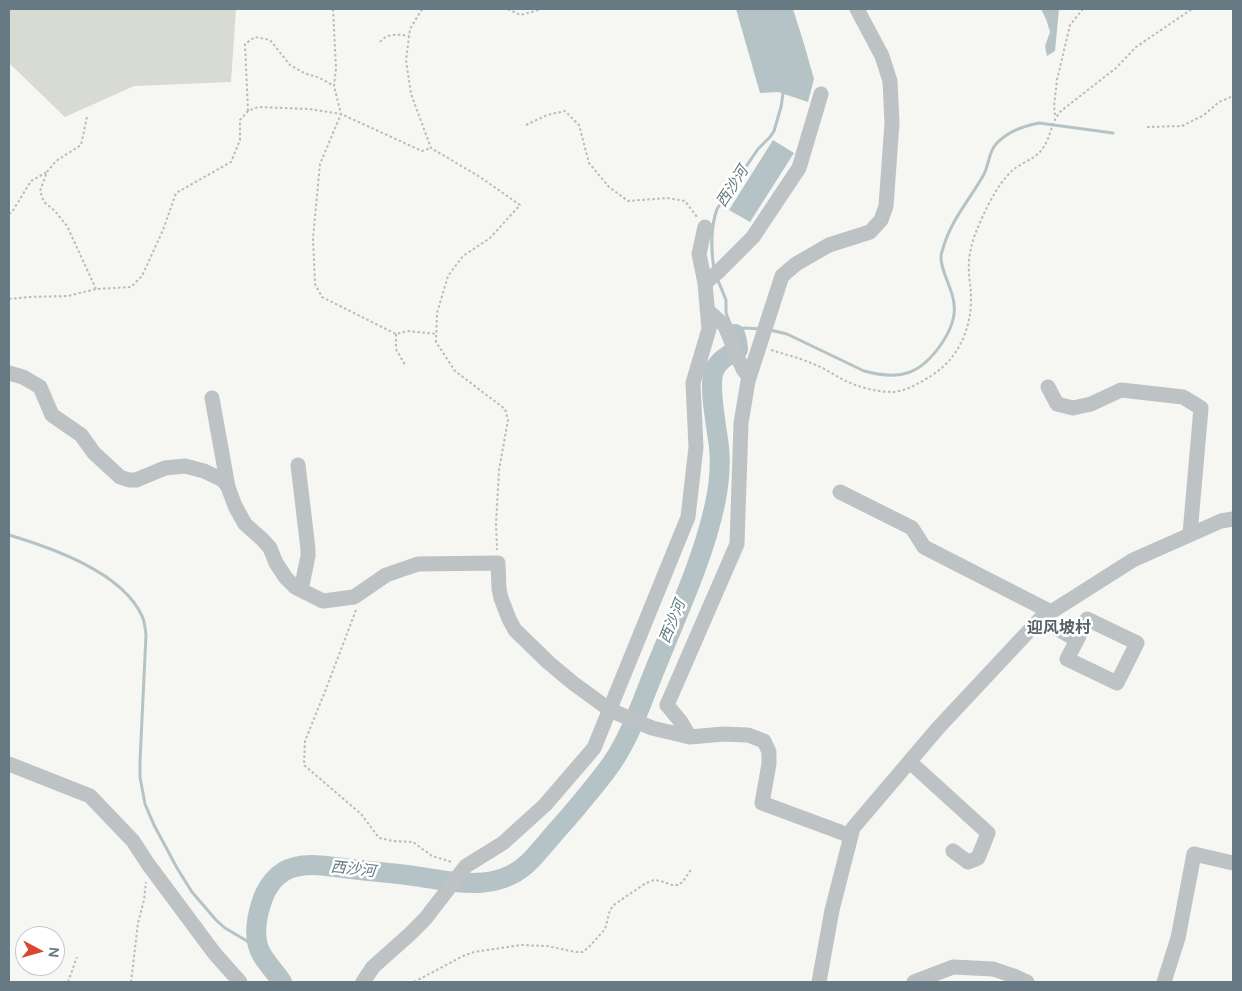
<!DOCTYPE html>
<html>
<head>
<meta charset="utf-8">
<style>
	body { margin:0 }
	#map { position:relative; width:1242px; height:991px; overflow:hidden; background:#f6f6f3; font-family:"DM Sans",sans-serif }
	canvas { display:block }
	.frame { position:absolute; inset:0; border:10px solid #677983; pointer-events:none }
	.north { position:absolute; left:15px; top:926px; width:50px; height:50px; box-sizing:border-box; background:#fff; border:1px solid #c2c9cd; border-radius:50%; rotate:96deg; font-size:14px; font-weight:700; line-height:20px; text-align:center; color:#677983 }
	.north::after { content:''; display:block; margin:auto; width:18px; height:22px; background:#d94731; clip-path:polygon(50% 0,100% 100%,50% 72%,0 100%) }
</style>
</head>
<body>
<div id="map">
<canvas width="1242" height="991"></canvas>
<div class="frame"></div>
<div class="north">N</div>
</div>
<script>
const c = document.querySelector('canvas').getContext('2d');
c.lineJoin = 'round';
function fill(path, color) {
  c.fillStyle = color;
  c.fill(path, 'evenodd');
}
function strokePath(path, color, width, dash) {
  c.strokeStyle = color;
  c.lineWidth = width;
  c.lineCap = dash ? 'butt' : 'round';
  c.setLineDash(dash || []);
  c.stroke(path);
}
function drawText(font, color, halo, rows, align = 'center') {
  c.font = font + ' "DM Sans","Noto Sans SC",sans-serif';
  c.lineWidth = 5;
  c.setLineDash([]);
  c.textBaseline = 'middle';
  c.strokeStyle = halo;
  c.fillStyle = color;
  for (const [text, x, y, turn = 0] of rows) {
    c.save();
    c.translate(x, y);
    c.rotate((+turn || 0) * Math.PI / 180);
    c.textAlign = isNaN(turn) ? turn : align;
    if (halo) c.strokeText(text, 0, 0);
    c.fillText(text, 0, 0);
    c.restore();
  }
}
const green = new Path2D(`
	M 9,9 L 236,9 L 231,82 L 134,86 L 65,117 L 9,63 Z`);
const water = new Path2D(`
	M 736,9 L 793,9 L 804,44 L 814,79 L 808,102 L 778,92 L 760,93 Z
	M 1041,9 L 1059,9 L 1055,51 L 1047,56 L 1045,46 L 1050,32 L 1046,19 Z
	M 773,140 L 794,153 L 750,222 L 729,210 Z`);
const stream = new Path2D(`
	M 714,270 C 711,249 710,229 717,209 L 758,149 L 770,137 L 774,131 L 781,107 L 783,94 L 783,92
	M 717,278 L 726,300 L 726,313 L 729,321
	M 733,329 L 745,328 L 761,329
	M 770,330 L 787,334 L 864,371 C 901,381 921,374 942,343 C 950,331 956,318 954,304 C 953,288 940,271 941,256 C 941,253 943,249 944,245 C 952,219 970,199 983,176 C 989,166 988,153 996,144 C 1007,132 1023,126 1039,123 L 1113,133
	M 9,535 C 52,548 122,572 142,616 C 145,622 145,628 146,635 L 140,761 L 140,777 L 145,804 L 154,825 L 177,868 L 192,892 L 216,920 L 225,928 L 247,941 L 262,954`);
const river = new Path2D(`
	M 282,982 C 276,973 268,965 262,955 C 253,940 256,920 261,904 C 266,887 277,871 295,867 C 310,863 328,866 343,868 C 367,871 391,873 414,876 C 456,882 500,894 532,859 C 544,846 555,832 567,819 C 582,801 598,783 612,763 C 632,734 644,695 658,662 C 679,610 703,559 715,504 C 719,485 721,466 719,447 C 717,429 708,386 714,371 C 718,360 729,355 738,349 L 737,341 L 735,334`);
const path = new Path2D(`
	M 333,9 L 336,68 L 334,86 L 341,114 L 320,164 L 313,238 L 315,284 L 322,297 L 396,334 L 408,331 L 436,334
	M 422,9 L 410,29 L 406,60 L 411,94 L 431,148 L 480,177 L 520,205 L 490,238 L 463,256 L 448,276 L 437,313 L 436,342 L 455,371 L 505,409 L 508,420 L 499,470 L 496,524 L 497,550
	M 508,9 L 520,15 L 536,11 L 539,9
	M 380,42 C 387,33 399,34 409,36
	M 248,111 L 245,44 L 255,37 L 270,40 L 290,65 L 304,73 L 320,78 L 334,86
	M 1055,115 L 1054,106 L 1057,80 L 1070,25 L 1083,9
	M 87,117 L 81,145 L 56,161 L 47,172 L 40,191 L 44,202 L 55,211 L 67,226 L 96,289
	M 526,125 L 547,115 L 565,111 L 579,125 L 589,163 L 609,187 L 628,201 L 667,198 L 685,201 L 697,217
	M 1147,127 L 1182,126 L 1204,115 L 1219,102 L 1233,96
	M 9,214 L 12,212 L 31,181 L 47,172
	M 9,299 L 28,297 L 68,296 L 96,289 L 131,287 L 142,276 L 163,230 L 176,193 L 231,162 L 240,140 L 240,120 L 248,111 L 258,107 L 309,109 L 341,114 L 422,151 L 431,148
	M 396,334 L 396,349 L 405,365
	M 771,350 C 787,355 803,359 818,366 C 826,369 834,375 842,379 C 857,387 876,392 893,392 C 906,391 920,383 931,376 C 959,358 972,328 971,295 C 971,288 969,280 969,272 C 968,258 971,245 976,232 C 984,212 997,184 1013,170 C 1022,162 1036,159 1043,148 C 1051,137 1051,121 1061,111 L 1116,68 L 1136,47 L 1192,9
	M 356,610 L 326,689 L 305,741 L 304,765 L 361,814 L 379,838 L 393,841 L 413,842 L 432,856 L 452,862
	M 68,982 L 77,957
	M 131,982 L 138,923 L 144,900 L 146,882
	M 414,982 L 463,956 L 474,952 L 521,945 L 547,946 L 576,952 L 583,952 L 590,946 L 605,929 L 610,910 L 615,904 L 646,883 L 654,880 L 661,881 L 672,885 L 679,885 L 684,880 L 692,868`);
const minor = new Path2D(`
	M 705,283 L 719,271 L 753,237 L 799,168 L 821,94
	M 707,310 L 725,326 L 738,358 L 743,369 L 749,377
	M 9,373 L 23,377 L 40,387 L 52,415 L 81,435 L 94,453 L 120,477 L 129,480 L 136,480 L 165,468 L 185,466 L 204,471 L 223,480 L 228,487 L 235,506 L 245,524 L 263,540 L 270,548 L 276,563 L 286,578 L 295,587 L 323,601 L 354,597 L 386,575 L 418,564 L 498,563 L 499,589 L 501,598 L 509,619 L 515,630 L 549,663 L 573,683 L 610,710 L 652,728 L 690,737 L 723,734 L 748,735 L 764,741 L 769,752 L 769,764 L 762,803 L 851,836
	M 1048,387 L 1057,404 L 1073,408 L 1091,404 L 1121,390 L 1183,397 L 1201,408 L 1190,534
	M 212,398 L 228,487
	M 298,465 L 308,549 L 308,556 L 301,590
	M 840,492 L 912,528 L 924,547 L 1051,612
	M 1040,619 L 1077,640 L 1067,659 L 1117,683 L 1137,643 L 1087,619 L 1077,640
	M 690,737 L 681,722 L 667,705 L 737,544 L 741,423 L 748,381 L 782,276 L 796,264 L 829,245 L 870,232 L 881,220 L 886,206 L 892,123 L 890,81 L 882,56 L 857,9
	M 910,762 L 988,833 L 978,858 L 968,862 L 953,851
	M 9,764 L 90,796 L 133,841 L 148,864 L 215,954 L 240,982
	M 363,982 L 373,967 L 410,934 L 425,919 L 466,866 L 503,843 L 545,805 L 594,748 L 688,517 L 696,447 L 693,383 L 709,329 L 705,283 L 699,254 L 705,227
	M 819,982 L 832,910 L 853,828 L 938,728 L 1040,619 L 1133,560 L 1221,521 L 1233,519
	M 914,982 L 953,967 L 993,969 L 1014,976 L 1027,982
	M 1164,982 L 1178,938 L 1194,854 L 1233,863`);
const waterNames = [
	["西沙河",733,187,-57],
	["西沙河",673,622,-68],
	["西沙河",353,870,6]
];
const quarterNames = [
	["迎风坡村",1059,629]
];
fill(green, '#d7dbd3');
fill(water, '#b5c3c6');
strokePath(stream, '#b5c3c6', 3);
strokePath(river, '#b5c3c6', 20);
strokePath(path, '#b8bbbd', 2, [2.5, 2.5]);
strokePath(minor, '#bdc2c5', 15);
drawText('italic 15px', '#637a7f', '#fff', waterNames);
drawText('bold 16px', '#556268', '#fff', quarterNames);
</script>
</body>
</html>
